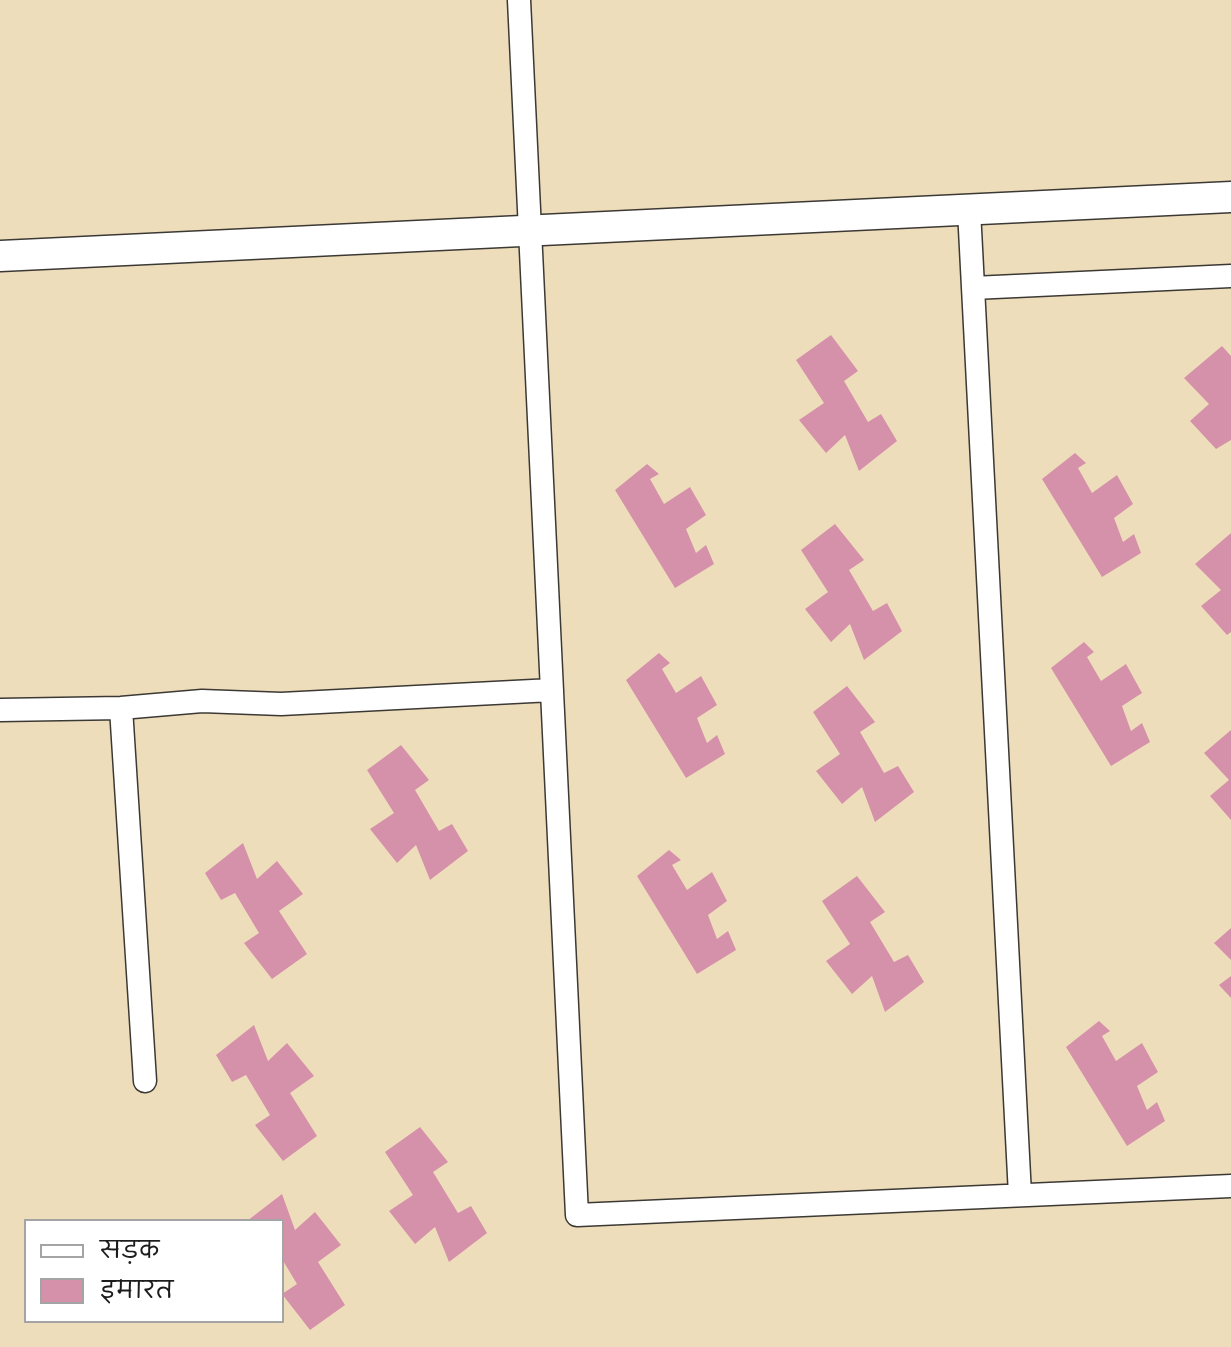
<!DOCTYPE html>
<html>
<head>
<meta charset="utf-8">
<style>
	body { margin:0 }
	#map { position:relative; width:1231px; height:1347px; overflow:hidden; background:#edb; font-family:"Comic Neue","Playpen Sans Deva",sans-serif }
	canvas { display:block }
	.legend { position:absolute; left:24px; top:1219px; width:260px; height:104px; box-sizing:border-box; background:#fff; border:2px solid #a4a4a4; margin:0; padding:10px 14px; list-style:none; font-size:24px; color:#1c1c1c }
	.legend li { display:flex; align-items:center; gap:16px; height:40px }
	.legend b { width:40px; border:2px solid #a4a4a4 }
</style>
</head>
<body>
<div id="map">
<canvas width="1231" height="1347"></canvas>
<ul class="legend">
<li><b style="height:10px;background:#fff"></b>सड़क</li>
<li><b style="height:22px;background:#d691aa"></b>इमारत</li>
</ul>
</div>
<script>
const c = document.querySelector('canvas').getContext('2d');
c.lineJoin = 'round';
function fill(path, color) {
  c.fillStyle = color;
  c.fill(path, 'evenodd');
}
function strokePath(path, color, width, dash) {
  c.strokeStyle = color;
  c.lineWidth = width;
  c.lineCap = dash ? 'butt' : 'round';
  c.setLineDash(dash || []);
  c.stroke(path);
}
const building = new Path2D(`
	M 831,335 L 858,371 L 844,381 L 868,422 L 881,414 L 897,441 L 859,471 L 845,435 L 826,453 L 799,420 L 824,403 L 796,360 Z
	M 1222,346 L 1231,356 L 1231,440 L 1216,449 L 1190,421 L 1209,404 L 1184,378 Z
	M 1075,453 L 1086,463 L 1078,468 L 1092,493 L 1117,475 L 1133,504 L 1114,518 L 1123,542 L 1134,534 L 1141,553 L 1102,577 L 1042,479 Z
	M 647,464 L 659,474 L 650,479 L 664,504 L 690,487 L 706,515 L 686,529 L 696,553 L 706,545 L 714,564 L 675,588 L 615,490 Z
	M 835,524 L 864,560 L 849,570 L 873,611 L 887,603 L 902,631 L 864,660 L 850,624 L 831,642 L 805,609 L 828,592 L 801,550 Z
	M 1231,533 L 1231,632 L 1227,635 L 1201,606 L 1221,590 L 1195,564 Z
	M 1084,642 L 1094,652 L 1087,657 L 1101,681 L 1126,664 L 1142,693 L 1122,706 L 1131,731 L 1142,723 L 1150,742 L 1111,766 L 1051,668 Z
	M 659,653 L 670,663 L 662,669 L 676,693 L 701,676 L 717,705 L 697,718 L 707,743 L 717,735 L 725,754 L 686,778 L 626,680 Z
	M 847,686 L 875,722 L 860,732 L 884,773 L 898,766 L 914,792 L 875,822 L 862,787 L 842,804 L 816,771 L 840,754 L 813,712 Z
	M 1231,730 L 1231,820 L 1210,796 L 1229,780 L 1204,753 Z
	M 401,745 L 429,780 L 415,790 L 439,831 L 452,824 L 468,851 L 430,880 L 416,845 L 397,863 L 370,829 L 394,813 L 367,770 Z
	M 243,843 L 257,879 L 277,861 L 303,894 L 279,911 L 307,954 L 272,979 L 244,943 L 259,933 L 235,893 L 221,900 L 205,873 Z
	M 669,850 L 681,860 L 672,865 L 687,890 L 712,872 L 727,901 L 708,915 L 717,939 L 728,931 L 736,950 L 697,974 L 637,876 Z
	M 857,876 L 885,912 L 870,922 L 894,962 L 908,955 L 924,982 L 885,1012 L 872,976 L 852,994 L 826,961 L 850,944 L 822,901 Z
	M 1231,928 L 1231,960 L 1214,943 Z
	M 1231,976 L 1231,998 L 1219,985 Z
	M 1099,1021 L 1110,1031 L 1102,1036 L 1116,1061 L 1142,1043 L 1158,1072 L 1137,1086 L 1147,1110 L 1157,1102 L 1165,1121 L 1127,1146 L 1066,1047 Z
	M 254,1025 L 268,1061 L 287,1043 L 314,1076 L 290,1093 L 317,1136 L 283,1161 L 255,1125 L 270,1115 L 246,1075 L 232,1082 L 216,1055 Z
	M 420,1127 L 448,1162 L 433,1172 L 458,1213 L 471,1206 L 487,1233 L 449,1262 L 435,1227 L 415,1244 L 389,1211 L 413,1195 L 385,1152 Z
	M 282,1194 L 295,1230 L 315,1212 L 341,1245 L 318,1262 L 345,1305 L 310,1330 L 282,1294 L 297,1284 L 282,1259 L 282,1221 L 247,1221 Z`);
const street = new Path2D(`
	M 519,0 L 577,1215 L 1231,1186
	M 969,210 L 1020,1195
	M 973,288 L 1231,276
	M 121,708 L 145,1081
	M 0,710 L 121,708 L 202,701 L 281,704 L 552,690`);
const secondary = new Path2D(`
	M 0,256 L 1231,197`);
fill(building, '#d691aa');
strokePath(street, '#3c3934', 25);
strokePath(secondary, '#3c3934', 33);
strokePath(street, '#fff', 22);
strokePath(secondary, '#fff', 30);
</script>
</body>
</html>
